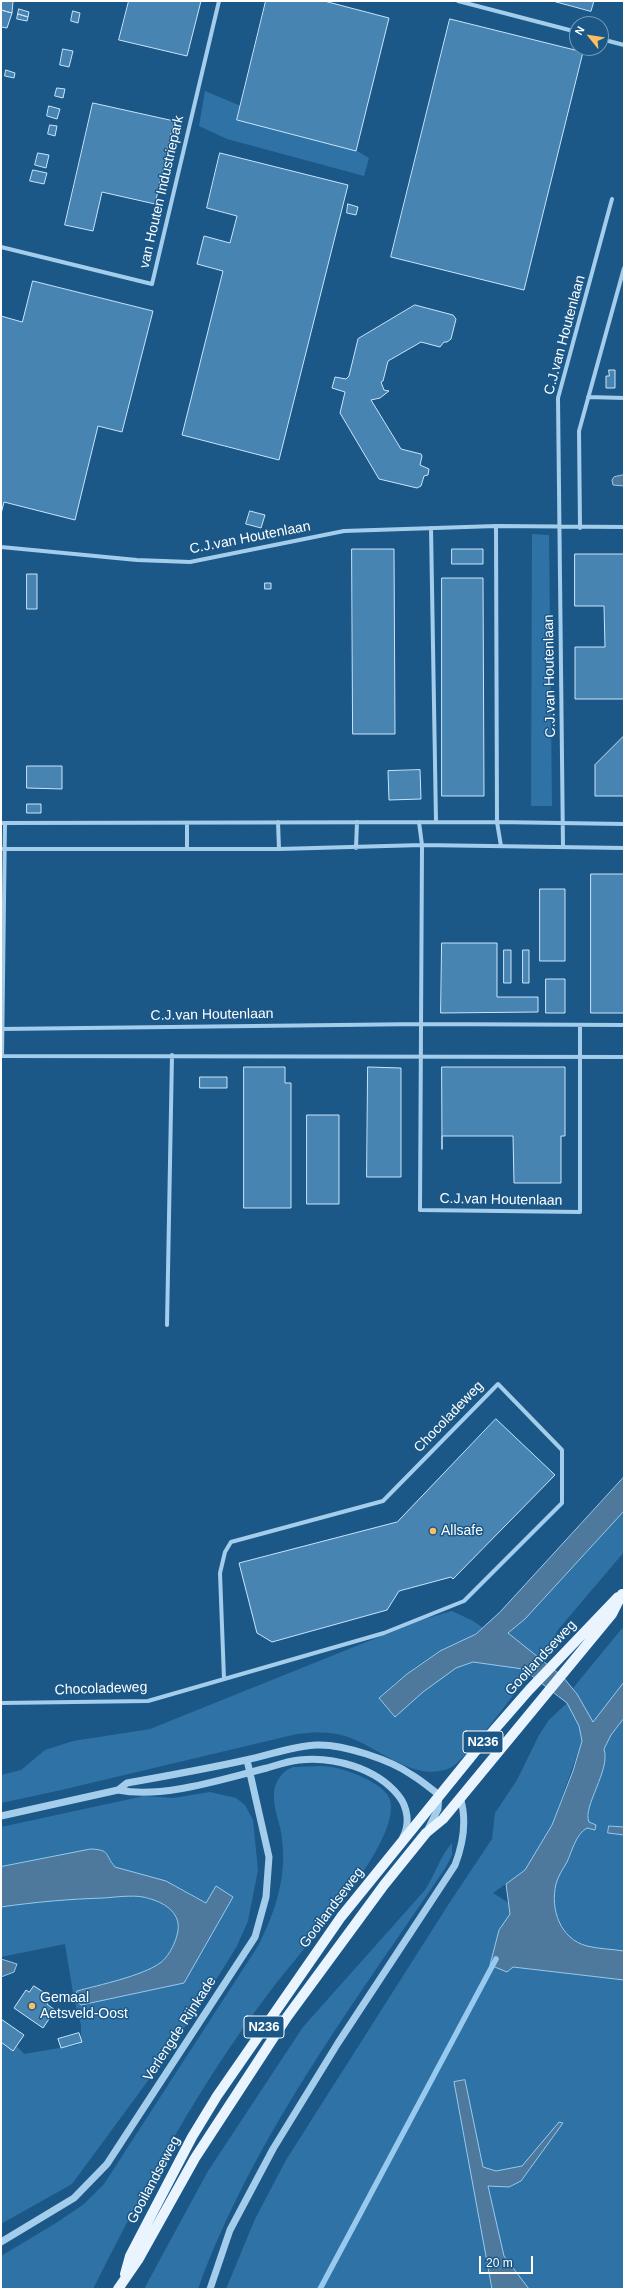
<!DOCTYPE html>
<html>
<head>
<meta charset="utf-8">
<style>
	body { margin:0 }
	#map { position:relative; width:625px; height:2290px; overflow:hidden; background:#1b5888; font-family:Helvetica,sans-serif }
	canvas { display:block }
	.frame { position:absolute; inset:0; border:2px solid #fff; pointer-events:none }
	.north { position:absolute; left:569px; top:16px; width:40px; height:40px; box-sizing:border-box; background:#1b5888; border:1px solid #769bb8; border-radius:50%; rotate:300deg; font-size:11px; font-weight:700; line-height:16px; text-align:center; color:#fff }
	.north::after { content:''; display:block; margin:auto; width:14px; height:18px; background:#fdbe61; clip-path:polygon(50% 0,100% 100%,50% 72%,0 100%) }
	.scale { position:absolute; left:479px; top:2256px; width:54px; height:18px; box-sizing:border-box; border:2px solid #fff; border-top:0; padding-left:5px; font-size:12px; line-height:14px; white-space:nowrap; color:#fff; -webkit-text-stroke:3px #1b5888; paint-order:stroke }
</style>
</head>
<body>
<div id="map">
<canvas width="625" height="2290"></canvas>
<div class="frame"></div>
<div class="north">N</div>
<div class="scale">20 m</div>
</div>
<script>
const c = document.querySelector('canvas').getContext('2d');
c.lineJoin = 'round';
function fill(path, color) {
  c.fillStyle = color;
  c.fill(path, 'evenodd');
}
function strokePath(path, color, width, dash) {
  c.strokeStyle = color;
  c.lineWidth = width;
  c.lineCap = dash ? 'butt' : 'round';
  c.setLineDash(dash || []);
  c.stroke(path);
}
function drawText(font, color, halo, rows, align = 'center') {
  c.font = font + ' Helvetica,sans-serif';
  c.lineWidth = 3;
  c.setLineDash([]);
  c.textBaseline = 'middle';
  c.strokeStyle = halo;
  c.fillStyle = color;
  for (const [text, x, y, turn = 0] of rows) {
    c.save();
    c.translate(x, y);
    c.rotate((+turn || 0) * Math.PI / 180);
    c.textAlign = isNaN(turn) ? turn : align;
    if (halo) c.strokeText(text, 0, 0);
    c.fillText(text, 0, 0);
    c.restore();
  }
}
const green = new Path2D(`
	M 205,91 L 241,106 L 237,120 L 354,149 L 369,158 L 364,176 L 227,139 L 199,126 Z
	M 532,534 L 549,535 L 552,806 L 531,806 Z
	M 624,1511 L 624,1552 L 557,1631 L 552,1646 L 540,1660 L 508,1633 L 525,1619 Z
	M 452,1611 L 473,1621 L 483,1628 C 471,1639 454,1643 440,1651 C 418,1664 397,1681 379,1698 L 394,1716 C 415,1701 447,1664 473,1662 C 489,1661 507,1666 523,1669 L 530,1673 C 517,1690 464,1763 450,1768 C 414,1783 380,1748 348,1737 C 332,1731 314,1732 297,1734 L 57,1791 L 1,1803 L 1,1775 L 21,1770 L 45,1750 L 73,1741 L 150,1729 L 421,1620 Z
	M 624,1626 L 624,1682 L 593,1722 L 573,1688 Z
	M 567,1703 L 579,1726 L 582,1741 L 552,1825 L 525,1870 L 493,1893 L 509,1903 L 510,1914 L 499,1930 L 490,1965 L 540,1969 L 624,1980 L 624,2289 L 226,2289 L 255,2219 L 286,2160 L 450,1902 L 492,1839 L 495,1813 L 517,1780 L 539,1735 L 549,1720 Z
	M 624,1718 L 624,1827 L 609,1826 L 608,1833 L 624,1835 L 624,1951 C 612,1949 599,1949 587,1946 C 560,1939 550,1909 556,1884 C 558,1876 563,1869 567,1862 C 572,1851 576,1834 587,1828 L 595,1830 C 592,1826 588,1822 587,1817 C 585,1803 611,1770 604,1749 L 611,1735 Z
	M 294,1767 C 307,1767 320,1765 332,1767 C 348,1770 385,1783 390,1800 C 401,1836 323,1926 300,1954 C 215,2055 152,2172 93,2289 L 1,2289 L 1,2256 L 56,2223 L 84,2204 L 104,2184 L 258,1946 C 275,1913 287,1877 282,1840 C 281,1824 273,1810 274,1794 C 274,1783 283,1769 294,1767 Z
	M 210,1792 L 236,1798 L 245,1805 L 253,1820 L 258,1870 L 248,1921 L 237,1946 L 206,1996 L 150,2078 L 72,2184 L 1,2224 L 1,2042 L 12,2049 L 15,2044 L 24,2054 L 77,2045 L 81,2040 L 81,2025 L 74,1999 L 65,1944 L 1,1957 L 1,1907 C 35,1902 70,1899 104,1898 C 117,1897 131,1895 143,1897 C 157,1900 175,1907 178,1923 C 180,1935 170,1956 160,1963 C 143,1976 99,1985 77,1991 L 164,1987 L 184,1983 L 207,1903 L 166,1881 L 115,1867 C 104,1854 111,1850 91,1849 L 1,1867 L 1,1827 L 144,1796 L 173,1798 Z
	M 452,1843 L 452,1855 L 446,1867 C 355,2002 254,2135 198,2289 L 144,2289 L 208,2171 L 303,2027 L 425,1890 C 435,1875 440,1856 452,1843 Z`);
const water = new Path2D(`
	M 624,475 L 624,486 L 613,485 L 612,480 L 614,477 Z
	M 624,1477 L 624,1511 L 525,1619 L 508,1633 L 563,1677 L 577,1694 L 593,1722 L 624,1682 L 624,1718 L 611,1735 L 604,1749 C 611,1770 582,1807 589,1822 L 596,1825 L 595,1830 L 587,1828 C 576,1834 572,1851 567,1862 C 563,1869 558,1876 556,1884 C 550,1909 560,1939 587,1946 C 599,1949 612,1949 624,1951 L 624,1980 L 513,1967 L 507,1972 L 490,1965 L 499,1930 L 510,1914 L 506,1884 L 525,1870 L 552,1825 L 573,1771 L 582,1741 L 579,1726 L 567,1703 L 523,1669 L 473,1662 L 456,1668 L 423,1692 L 395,1717 L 379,1698 L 407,1674 L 440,1651 L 476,1634 L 500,1612 Z
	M 609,1826 L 624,1827 L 624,1835 L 608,1833 Z
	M 91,1849 C 111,1850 104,1854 115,1867 L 166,1881 L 206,1903 L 216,1886 L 233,1897 L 184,1983 L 81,2005 L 74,1999 L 77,1991 C 99,1985 142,1976 160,1963 C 170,1956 180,1935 178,1923 C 175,1907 157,1900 143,1897 C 131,1895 117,1897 104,1898 C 70,1899 35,1902 1,1907 L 1,1867 Z
	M 1,1959 L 17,1964 L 14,1972 L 1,1977 Z
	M 465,2080 L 483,2167 L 496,2171 L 522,2166 L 559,2122 L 563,2123 L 521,2181 L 509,2187 L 488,2186 L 504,2256 L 529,2289 L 492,2289 L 454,2082 Z`);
const stream = new Path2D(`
	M 320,2289 L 496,1959`);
const building = new Path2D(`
	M 1,1 L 13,1 L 12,13 L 1,10 Z
	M 129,1 L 201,1 L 187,56 L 119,40 Z
	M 266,1 L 324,1 L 389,18 L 356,151 L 237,120 Z
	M 553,1 L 594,1 L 591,11 Z
	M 19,9 L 29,12 L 28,17 L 18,14 Z
	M 1,10 L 12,13 L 7,28 L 1,27 Z
	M 73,11 L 80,13 L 78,23 L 71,21 Z
	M 18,14 L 28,17 L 27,21 L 17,19 Z
	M 450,19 L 583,52 L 524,290 L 391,257 Z
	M 63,49 L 73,51 L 69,67 L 60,65 Z
	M 6,70 L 15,73 L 14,78 L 5,76 Z
	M 57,88 L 65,89 L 63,98 L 55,96 Z
	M 93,103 L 174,121 L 155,204 L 102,192 L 93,231 L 65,225 Z
	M 49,106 L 60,109 L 57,119 L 47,116 Z
	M 50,125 L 57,126 L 55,136 L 48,134 Z
	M 38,153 L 49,155 L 46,168 L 35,165 Z
	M 220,153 L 348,185 L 279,460 L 182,435 L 223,271 L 197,264 L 204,236 L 230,243 L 237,216 L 207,208 Z
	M 33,170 L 47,173 L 44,184 L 30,181 Z
	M 348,204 L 358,207 L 356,215 L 347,213 Z
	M 33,281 L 153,311 L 122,432 L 98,426 L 75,520 L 4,502 L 1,514 L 1,316 L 22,322 Z
	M 415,305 L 453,315 L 456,319 L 451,339 L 447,342 L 444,342 L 440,347 L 421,342 L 388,361 L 383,381 L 381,382 L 384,390 L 389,391 L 380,398 L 371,400 L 401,449 L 421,454 L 422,456 L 420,465 L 429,469 L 428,475 L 424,476 L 421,486 L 417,488 L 379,479 L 340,413 L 345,392 L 332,388 L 335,377 L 346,379 L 349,376 L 358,339 Z
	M 609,370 L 615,370 L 615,388 L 606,388 L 606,376 L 609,376 Z
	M 250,511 L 265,515 L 261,528 L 246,524 Z
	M 352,549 L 394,549 L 395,734 L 353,734 Z
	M 452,549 L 483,549 L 483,564 L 452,564 Z
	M 575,554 L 624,554 L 624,699 L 575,699 L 575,647 L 605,647 L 604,606 L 575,606 Z
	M 27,574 L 37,574 L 37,609 L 27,609 Z
	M 442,578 L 483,578 L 484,796 L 442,796 Z
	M 265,583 L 271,583 L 271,589 L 265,589 Z
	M 624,736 L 624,796 L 595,796 L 595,765 Z
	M 27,766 L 62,766 L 62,789 L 27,788 Z
	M 420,770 L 421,799 L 389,800 L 388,771 Z
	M 27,804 L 41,804 L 41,813 L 27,813 Z
	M 591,874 L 624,874 L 624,1013 L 591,1013 Z
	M 540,889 L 565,889 L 565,961 L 540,961 Z
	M 442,943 L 497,943 L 497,997 L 538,997 L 538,1012 L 441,1013 Z
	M 504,950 L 511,950 L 511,983 L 504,983 Z
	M 523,950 L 529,950 L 529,983 L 523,983 Z
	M 546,979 L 565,979 L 565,1013 L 546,1013 Z
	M 244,1067 L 285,1067 L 285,1083 L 291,1083 L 291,1208 L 244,1208 Z
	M 368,1067 L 401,1068 L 401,1177 L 367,1177 Z
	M 442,1067 L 565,1067 L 565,1136 L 561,1136 L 561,1183 L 514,1183 L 513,1136 L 442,1136 L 442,1149 Z
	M 200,1077 L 227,1077 L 227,1088 L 200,1088 Z
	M 307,1115 L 339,1115 L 339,1204 L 307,1204 Z
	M 496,1419 L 555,1475 L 453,1579 L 451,1577 L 399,1591 L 387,1610 L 272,1642 L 257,1633 L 239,1563 L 397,1522 Z
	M 34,1986 L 51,1997 L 47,2004 L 55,2010 L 43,2028 L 14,2008 L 26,1990 L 29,1992 Z
	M 1,2019 L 24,2035 L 13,2051 L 1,2042 Z
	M 79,2033 L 82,2042 L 61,2048 L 58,2039 Z`);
const minor = new Path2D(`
	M 458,1 L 577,32
	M 601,39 L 624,45
	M 1,247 L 152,284 L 219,1
	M 588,397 L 624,398
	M 496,526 L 497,822 L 501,846
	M 431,528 L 436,822
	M 580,528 L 579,431 L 624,268
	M 1,547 L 137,560 L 190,562 L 344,531 L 496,526 L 624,527
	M 278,822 L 279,849
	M 419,822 L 422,845 L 420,1210 L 580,1212 L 580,1025
	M 1,823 L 497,822 L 624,824
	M 187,823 L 187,848
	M 563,847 L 558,398 L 612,199
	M 356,848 L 357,822
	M 1,849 L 279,849 L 422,845 L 624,848
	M 1,1029 L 422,1024 L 624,1025
	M 1,1056 L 624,1057
	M 2,1056 L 5,823
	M 167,1325 L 172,1055
	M 1,1703 L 148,1701 L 384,1633 L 464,1601 L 562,1503 L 562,1450 L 498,1384 L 383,1501 L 231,1542 L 225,1552 L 220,1573 L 224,1679`);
const tertiary = new Path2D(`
	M 118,1790 C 163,1799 222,1779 267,1768 C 277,1765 288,1761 299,1760 C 333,1756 376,1768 398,1795 C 408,1807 410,1824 403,1837
	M 1,1816 L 118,1790 L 127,1783 C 166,1776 206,1769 246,1760 C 270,1755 293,1746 317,1745 C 343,1744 391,1760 412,1775 C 422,1781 430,1788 439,1795 L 438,1809 L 429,1827
	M 1,2242 L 74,2198 L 107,2164 L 255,1937 L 266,1897 L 269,1857 L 247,1760
	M 210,2289 L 230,2230 L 273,2149 L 338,2043 L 455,1865 C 463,1844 467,1819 460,1797`);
const primary = new Path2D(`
	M 125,2274 L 130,2256 L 192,2137 L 217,2096 L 341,1917 L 474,1753 L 529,1690 L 618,1597
	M 118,2289 L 138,2260 L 195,2158 L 287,2017 L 384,1885 L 426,1833 L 443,1819 L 612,1614 L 622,1594`);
const markers = [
	[433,1531,4,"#fdbe61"],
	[32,2006,4,"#fdbe61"]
];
const shields = [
	[483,1742,40],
	[264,2027,40]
];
const shieldNames = [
	["N236",483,1742],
	["N236",264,2027]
];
const streetNames = [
	["van Houten Industriepark",162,192,-77],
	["C.J.van Houtenlaan",565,335,-75],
	["C.J.van Houtenlaan",250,538,-11],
	["C.J.van Houtenlaan",550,676,-91],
	["C.J.van Houtenlaan",212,1015,-1],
	["C.J.van Houtenlaan",501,1200,1],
	["Chocoladeweg",449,1417,-46],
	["Gooilandseweg",541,1658,-47],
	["Chocoladeweg",101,1689,-2],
	["Gooilandseweg",332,1908,-53],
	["Verlengde Rijnkade",180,2029,-57],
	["Gooilandseweg",154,2180,-62]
];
const poiNames = [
	["Allsafe",441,1531],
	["Gemaal",40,1998],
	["Aetsveld-Oost",40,2014]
];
fill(green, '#2e72a6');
fill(water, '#4e799c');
strokePath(water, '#97caee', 1);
strokePath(stream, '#97caee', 5.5);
fill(building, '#4884b2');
strokePath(building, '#c9e4f9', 1);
strokePath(minor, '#a4cdec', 4);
strokePath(tertiary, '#a4cdec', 7);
strokePath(primary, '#e9f4ff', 10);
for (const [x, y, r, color] of markers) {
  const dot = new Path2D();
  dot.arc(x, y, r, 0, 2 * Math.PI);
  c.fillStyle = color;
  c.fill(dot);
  strokePath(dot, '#1b5888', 1.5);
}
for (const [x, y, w] of shields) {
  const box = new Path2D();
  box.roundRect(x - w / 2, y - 11, w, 22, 3);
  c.fillStyle = '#1b5888';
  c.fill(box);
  strokePath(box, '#fff', 1);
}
drawText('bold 13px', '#fff', null, shieldNames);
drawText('14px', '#fff', '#1b5888', streetNames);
drawText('14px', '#fff', '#1b5888', poiNames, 'left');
</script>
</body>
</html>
